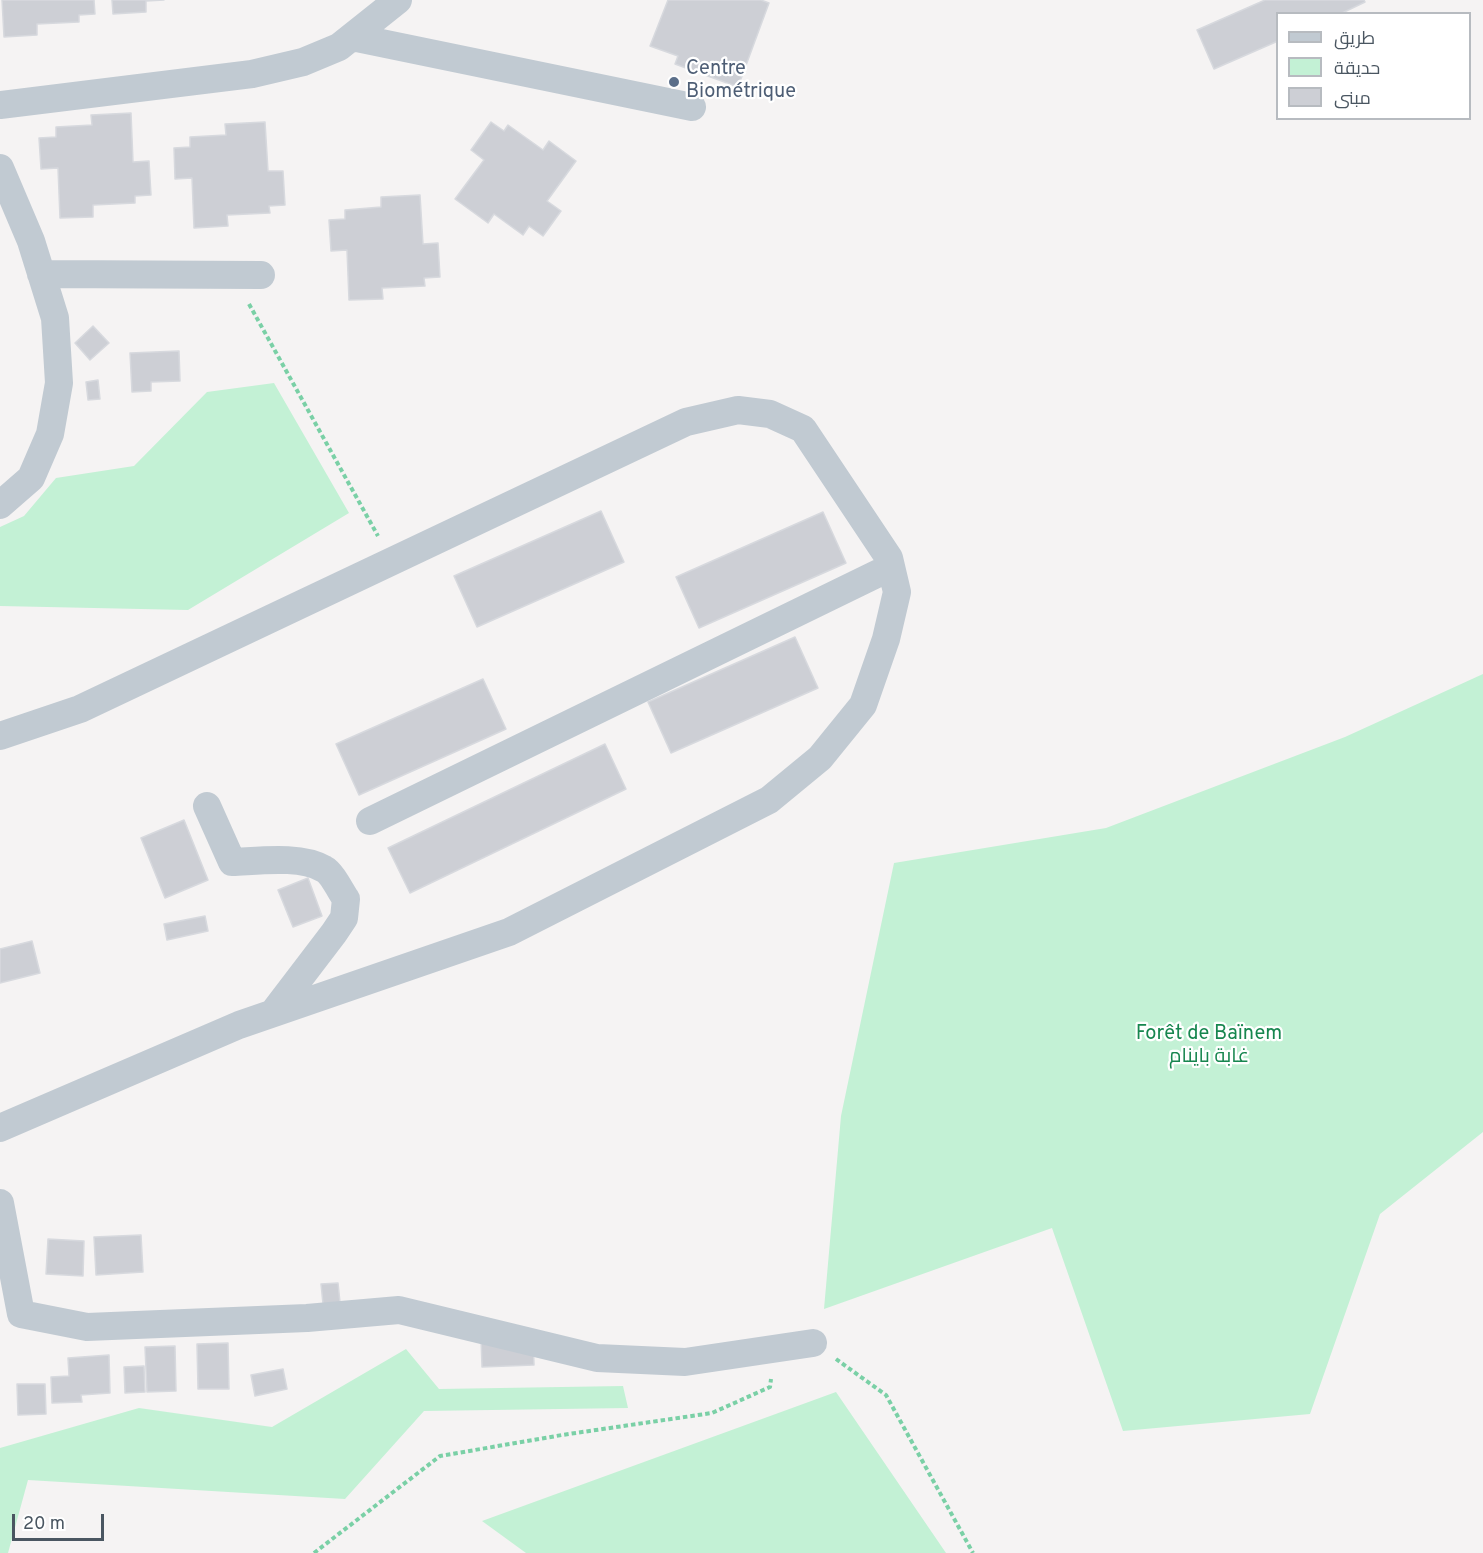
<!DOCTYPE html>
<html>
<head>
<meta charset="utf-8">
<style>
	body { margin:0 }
	#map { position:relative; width:1483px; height:1553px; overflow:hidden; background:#f5f3f3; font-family:Overpass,Cairo,sans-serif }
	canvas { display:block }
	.legend { position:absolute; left:1276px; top:12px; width:195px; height:108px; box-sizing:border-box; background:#fff; border:2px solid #b7bbc0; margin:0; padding:8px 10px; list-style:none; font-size:18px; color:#4a5661 }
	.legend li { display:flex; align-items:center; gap:12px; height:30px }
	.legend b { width:30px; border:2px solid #b7bbc0 }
	.scale { position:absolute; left:12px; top:1514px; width:92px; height:27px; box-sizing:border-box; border:3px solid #4a5661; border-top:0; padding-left:8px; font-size:18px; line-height:21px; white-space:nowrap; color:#4a5661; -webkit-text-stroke:4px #fff; paint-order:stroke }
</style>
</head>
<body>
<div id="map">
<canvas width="1483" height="1553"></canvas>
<ul class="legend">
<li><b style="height:8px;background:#c1cad2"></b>طريق</li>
<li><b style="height:16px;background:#c3f1d5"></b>حديقة</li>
<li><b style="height:16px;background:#cdcfd5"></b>مبنى</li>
</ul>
<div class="scale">20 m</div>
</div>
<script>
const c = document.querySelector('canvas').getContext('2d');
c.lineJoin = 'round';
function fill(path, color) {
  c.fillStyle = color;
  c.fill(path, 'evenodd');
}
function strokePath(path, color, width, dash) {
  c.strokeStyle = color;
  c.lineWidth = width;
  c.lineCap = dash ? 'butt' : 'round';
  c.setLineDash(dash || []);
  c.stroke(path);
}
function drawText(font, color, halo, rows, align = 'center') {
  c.font = font + ' Overpass,Cairo,sans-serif';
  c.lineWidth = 4.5;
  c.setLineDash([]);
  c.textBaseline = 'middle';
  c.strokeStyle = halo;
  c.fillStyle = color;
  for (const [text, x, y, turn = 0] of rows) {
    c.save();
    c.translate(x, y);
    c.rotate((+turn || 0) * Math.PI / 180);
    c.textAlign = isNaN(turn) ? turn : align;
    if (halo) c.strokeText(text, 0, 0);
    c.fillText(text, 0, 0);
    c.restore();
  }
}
const green = new Path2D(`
	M 274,383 L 349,513 L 188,610 L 0,606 L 0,527 L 24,516 L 56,478 L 134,466 L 207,392 Z
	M 1483,674 L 1483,1132 L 1380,1214 L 1310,1414 L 1123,1431 L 1052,1228 L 824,1309 L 841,1116 L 894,863 L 1106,828 L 1345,737 Z
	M 406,1349 L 439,1389 L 623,1386 L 628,1408 L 424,1411 L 345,1499 L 28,1480 L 8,1553 L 0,1553 L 0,1448 L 139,1408 L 272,1427 Z
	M 836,1392 L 946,1553 L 526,1553 L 482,1521 Z`);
const building = new Path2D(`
	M 2,0 L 94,0 L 95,14 L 79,15 L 79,22 L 37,24 L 37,35 L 4,37 Z
	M 112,0 L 164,0 L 146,1 L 146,12 L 113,14 Z
	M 668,0 L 761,0 L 769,3 L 738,87 L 675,64 L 678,56 L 650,46 Z
	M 1265,0 L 1364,0 L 1365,2 L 1340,14 L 1278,14 L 1278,41 L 1214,69 L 1197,30 Z
	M 131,113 L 133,162 L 149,161 L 151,195 L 135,196 L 135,203 L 93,205 L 93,217 L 60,218 L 58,168 L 41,169 L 39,138 L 56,137 L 56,127 L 92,125 L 91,115 Z
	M 265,122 L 268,171 L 283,171 L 285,205 L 269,206 L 270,213 L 227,215 L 228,226 L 194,228 L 192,178 L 175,179 L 174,148 L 190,147 L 190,137 L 226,135 L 225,124 Z
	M 491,122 L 504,131 L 508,125 L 543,150 L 549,141 L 576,161 L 547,201 L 561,211 L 543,236 L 529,226 L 523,235 L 494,214 L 488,223 L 455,199 L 484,160 L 471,150 Z
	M 420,195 L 423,244 L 438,243 L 440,277 L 424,278 L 425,286 L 382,288 L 383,299 L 349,300 L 347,250 L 331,251 L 329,220 L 345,219 L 345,210 L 381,207 L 381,197 Z
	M 93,326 L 109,343 L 90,360 L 75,343 Z
	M 179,351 L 180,381 L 151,382 L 151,391 L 132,392 L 130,353 Z
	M 98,380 L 100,399 L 88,400 L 86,382 Z
	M 601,511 L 624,562 L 477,627 L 454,576 Z
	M 823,512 L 846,563 L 699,628 L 676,577 Z
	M 795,637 L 818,688 L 671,753 L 648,702 Z
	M 483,679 L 506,729 L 359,795 L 336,744 Z
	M 605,744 L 626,789 L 410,893 L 388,848 Z
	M 184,820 L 208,880 L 165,898 L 141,838 Z
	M 308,878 L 322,916 L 293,927 L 278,890 Z
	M 205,916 L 208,931 L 167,940 L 164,924 Z
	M 32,941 L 40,973 L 0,983 L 0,949 Z
	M 141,1235 L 143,1272 L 96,1275 L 94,1237 Z
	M 48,1239 L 84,1241 L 83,1276 L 46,1274 Z
	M 338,1283 L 342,1322 L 325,1324 L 321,1284 Z
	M 533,1336 L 534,1365 L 482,1367 L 481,1338 Z
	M 228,1343 L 229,1389 L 198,1389 L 197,1344 Z
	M 175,1346 L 176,1391 L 147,1392 L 145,1347 Z
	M 109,1355 L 110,1393 L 81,1395 L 82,1402 L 52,1403 L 51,1377 L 69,1376 L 68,1358 Z
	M 144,1366 L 145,1392 L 125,1393 L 124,1367 Z
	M 283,1369 L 287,1389 L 255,1396 L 251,1375 Z
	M 17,1384 L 45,1384 L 46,1414 L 18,1415 Z`);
const path = new Path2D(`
	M 249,304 L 378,536
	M 836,1359 L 886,1395 L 973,1553
	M 314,1553 L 440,1456 L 562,1435 L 712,1413 L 770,1387 L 771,1379`);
const street = new Path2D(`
	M 352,37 L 692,107
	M 0,105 L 252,74 L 303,62 L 339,47 L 398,0
	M 0,168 L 31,241 L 55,318 L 59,383 L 50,434 L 31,478 L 0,505
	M 41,274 L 261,275
	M 0,736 L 80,709 L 686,422 L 738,410 L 770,414 L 803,429 L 889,558 L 897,592 L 886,639 L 863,705 L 820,758 L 769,800 L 509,932 L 239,1025 L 0,1128
	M 207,806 L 232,862 C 258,861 301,855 324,869 C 332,873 341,892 346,899 L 344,918 L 334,933 L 273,1013
	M 370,821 L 891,567
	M 0,1203 L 21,1314 L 87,1327 L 307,1318 L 399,1310 L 597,1358 L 685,1362 L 813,1343`);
const markers = [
	[674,82,6,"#5c6f8a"]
];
const serviceNames = [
	["Centre",686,70],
	["Biométrique",686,93]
];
const parkNames = [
	["Forêt de Baïnem",1209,1035],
	["غابة باينام",1209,1058]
];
fill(green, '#c3f1d5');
fill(building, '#cdcfd5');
strokePath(building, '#d7d9de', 1.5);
strokePath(path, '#7ad0a6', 4, [4.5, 3]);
strokePath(street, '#c1cad2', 28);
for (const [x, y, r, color] of markers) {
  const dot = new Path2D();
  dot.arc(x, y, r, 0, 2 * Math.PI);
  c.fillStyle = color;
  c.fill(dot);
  strokePath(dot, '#fff', 2);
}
drawText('20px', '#4e5e75', '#fff', serviceNames, 'left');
drawText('20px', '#17864f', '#fff', parkNames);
</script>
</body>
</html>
